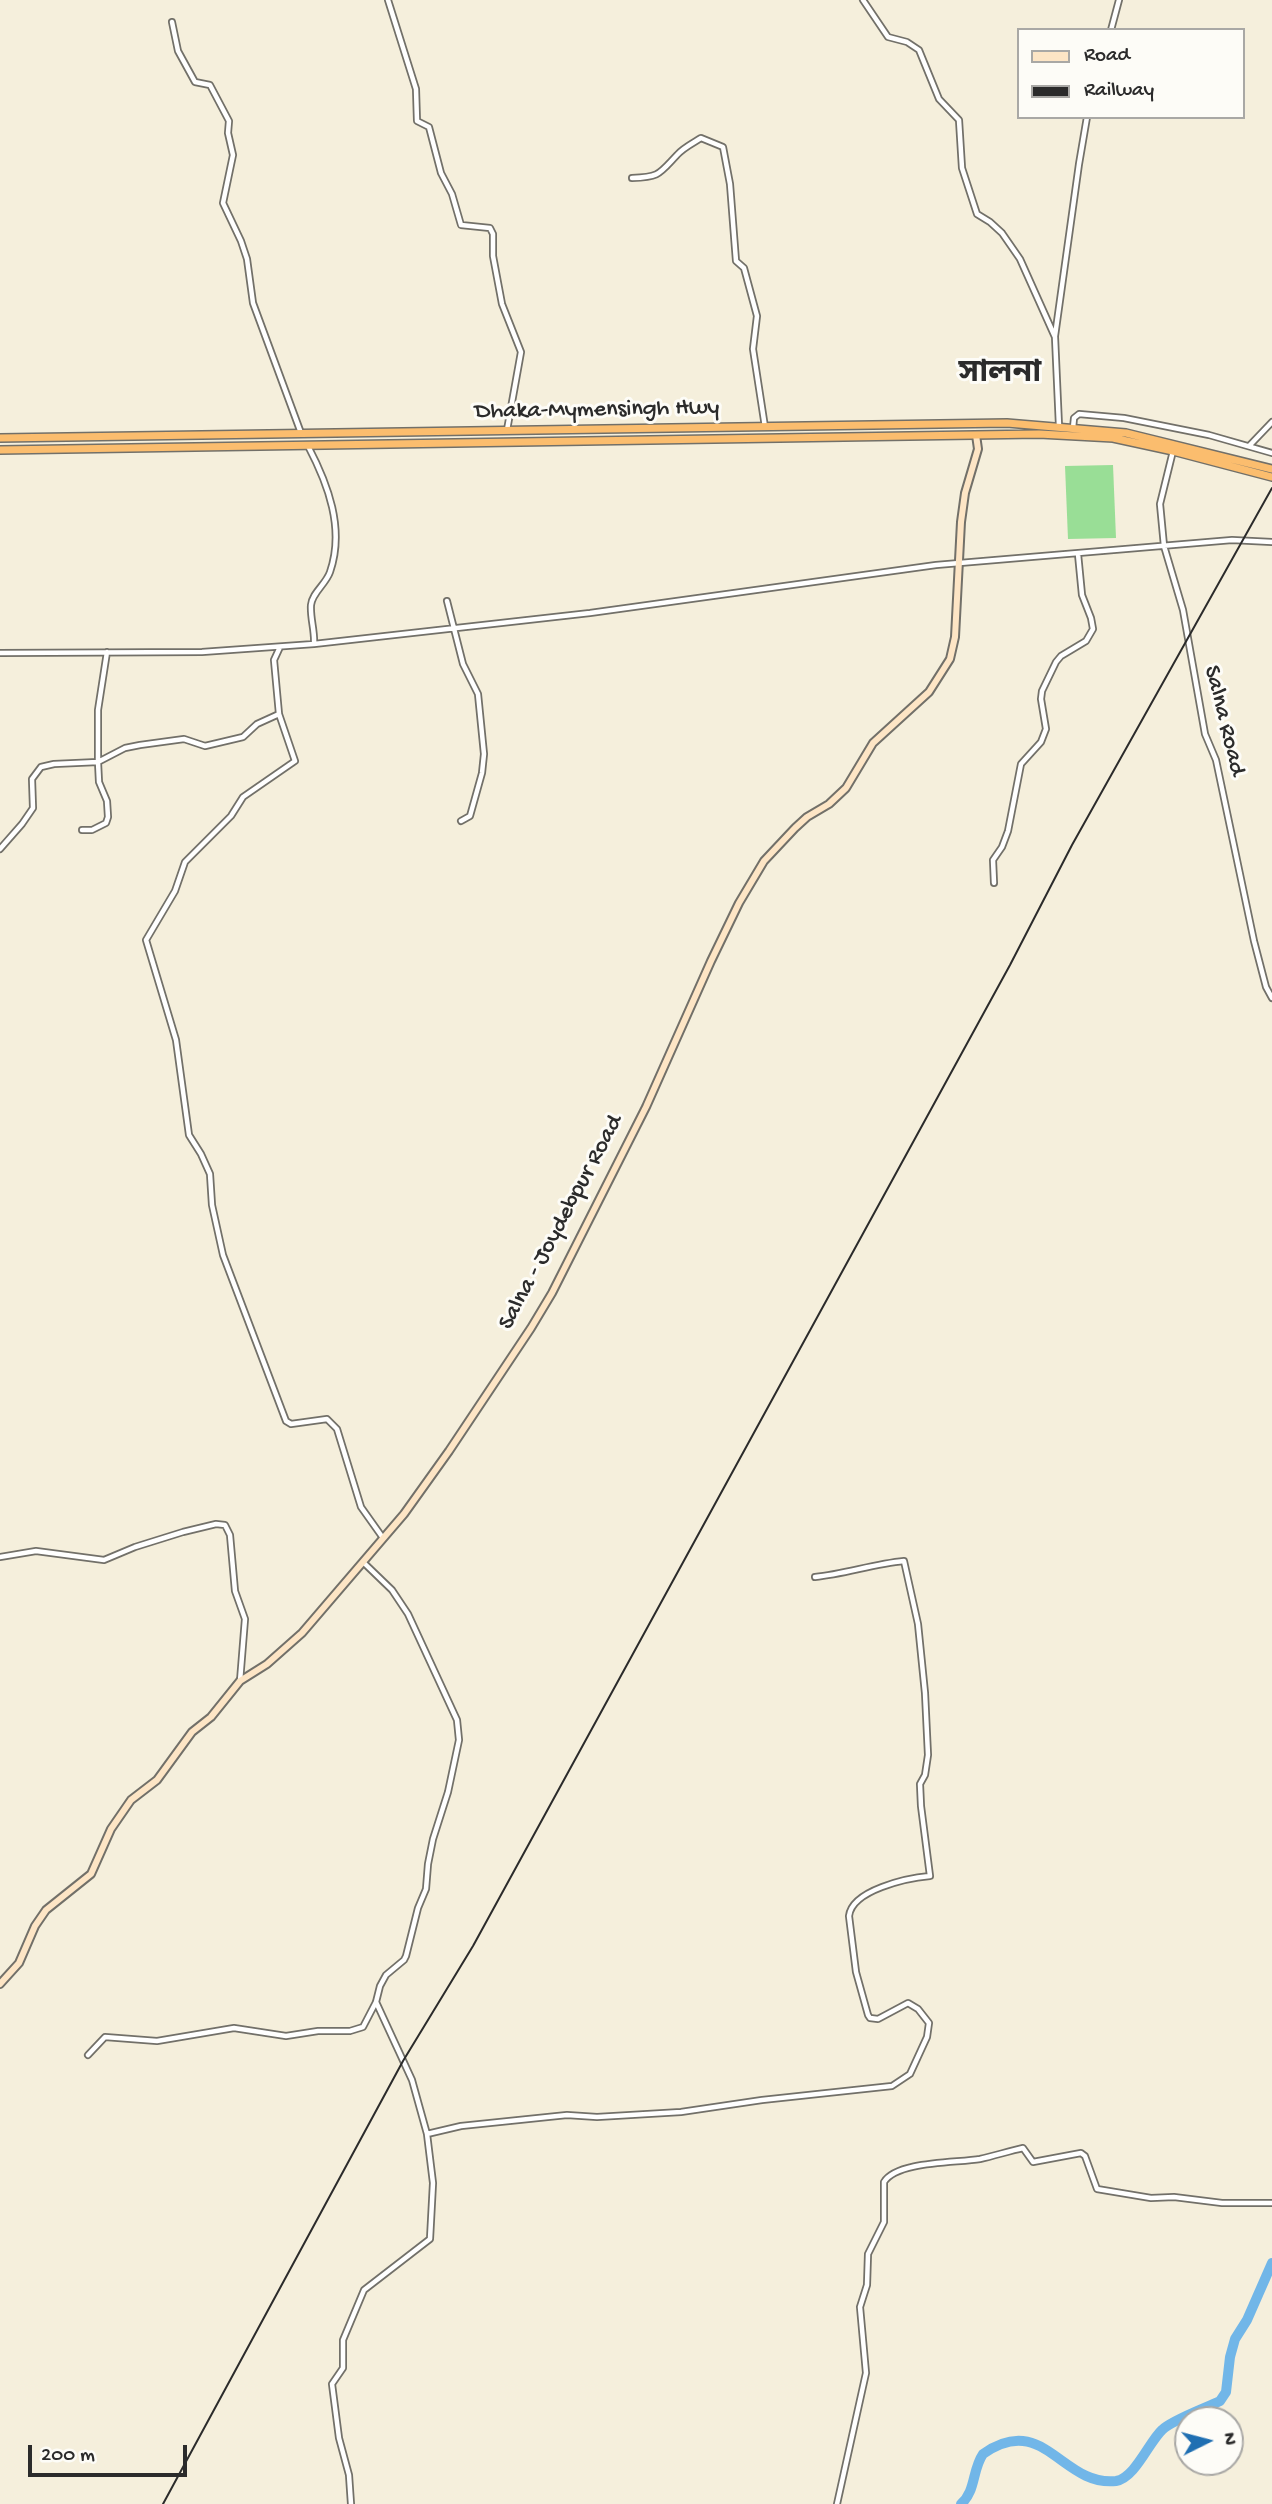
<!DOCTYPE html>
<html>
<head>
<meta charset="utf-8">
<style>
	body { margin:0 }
	#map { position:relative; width:1272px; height:2504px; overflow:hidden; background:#f5efdc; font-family:"Gochi Hand",sans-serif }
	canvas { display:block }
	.legend { position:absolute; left:1017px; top:28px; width:228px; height:91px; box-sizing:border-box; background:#fdfcf7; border:2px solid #a9a8a5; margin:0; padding:9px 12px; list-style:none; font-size:21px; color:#2b2b2b }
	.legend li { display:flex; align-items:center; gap:14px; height:35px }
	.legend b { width:35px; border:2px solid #a9a8a5 }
	.north { position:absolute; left:1174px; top:2406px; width:70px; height:70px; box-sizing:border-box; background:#fdfcf7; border:2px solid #a9a8a5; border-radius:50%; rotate:84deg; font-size:19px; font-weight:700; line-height:28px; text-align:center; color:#2b2b2b }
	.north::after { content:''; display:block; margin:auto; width:24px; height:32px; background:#1f6fb2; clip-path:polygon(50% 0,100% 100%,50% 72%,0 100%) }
	.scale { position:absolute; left:28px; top:2445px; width:159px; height:32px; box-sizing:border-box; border:4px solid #2b2b2b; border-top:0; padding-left:9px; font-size:21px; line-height:24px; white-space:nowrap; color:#2b2b2b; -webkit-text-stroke:5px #fdfcf7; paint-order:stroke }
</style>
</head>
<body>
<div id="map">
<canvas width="1272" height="2504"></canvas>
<ul class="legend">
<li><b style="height:9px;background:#fde5c5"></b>Road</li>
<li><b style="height:9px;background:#2b2b2b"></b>Railway</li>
</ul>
<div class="north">N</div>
<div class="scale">200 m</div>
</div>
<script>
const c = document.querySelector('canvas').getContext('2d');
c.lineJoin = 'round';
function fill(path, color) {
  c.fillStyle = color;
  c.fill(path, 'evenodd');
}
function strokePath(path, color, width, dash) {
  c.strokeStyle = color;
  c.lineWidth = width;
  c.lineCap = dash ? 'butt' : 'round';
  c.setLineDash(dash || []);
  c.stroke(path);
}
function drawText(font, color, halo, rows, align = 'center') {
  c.font = font + ' "Gochi Hand","Noto Sans Bengali",sans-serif';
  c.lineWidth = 6;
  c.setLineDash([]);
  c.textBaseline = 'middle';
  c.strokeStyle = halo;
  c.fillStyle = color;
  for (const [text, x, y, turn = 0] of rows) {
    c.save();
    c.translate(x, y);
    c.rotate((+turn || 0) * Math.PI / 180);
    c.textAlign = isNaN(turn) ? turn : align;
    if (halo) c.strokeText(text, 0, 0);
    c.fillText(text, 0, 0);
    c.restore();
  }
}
const green = new Path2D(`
	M 1113,465 L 1116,538 L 1068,539 L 1065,466 Z`);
const river = new Path2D(`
	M 961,2504 C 976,2491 972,2470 983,2454 C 1044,2411 1062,2487 1116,2481 C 1135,2478 1149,2442 1162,2430 C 1172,2420 1206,2408 1220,2401 L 1226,2392 L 1230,2357 L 1235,2339 L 1247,2320 L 1272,2263`);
const minor = new Path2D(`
	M 388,0 L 416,89 L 417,121 L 429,127 L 441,173 L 452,194 L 461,225 L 490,228 L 493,234 L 493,256 L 502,304 L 521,352 L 507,430
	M 863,0 L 888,37 L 907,42 L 919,50 L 939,99 L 959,120 L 962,168 L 977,214 L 990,222 L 1002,233 L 1020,259 L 1055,337 L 1059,426
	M 172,22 L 178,51 L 195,82 L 210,85 L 229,121 L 228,133 L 233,155 L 223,203 L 241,241 L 247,259 L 253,303 L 301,433
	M 1111,30 L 1119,0
	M 632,178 C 660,177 659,174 677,155 C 683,148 693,143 701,138 L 723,147 L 730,184 L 736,261 L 744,268 L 757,316 L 753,349 L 765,427
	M 1055,336 L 1079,164 L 1087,117
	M 1073,428 L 1074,418 L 1079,414 L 1124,418 L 1209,435 L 1272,453
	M 1250,445 L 1272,422
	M 308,446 C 328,484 345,529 330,572 C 326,584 312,593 311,605 C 310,618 315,631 314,644
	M 1173,451 L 1160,504 L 1164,546 L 1183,610 L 1205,734 L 1216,760 L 1254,941 L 1266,987 L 1272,998
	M 447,601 L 463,664 L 478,694 L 484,754 L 482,773 L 470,816 L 461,821
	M 0,653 L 202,652 L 314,644 L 590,613 L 936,565 L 1232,540 L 1272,542
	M 279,714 L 295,761 L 243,797 L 231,816 L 185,862 L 175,891 L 146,940 L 176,1040 L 189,1135 L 201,1154 L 210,1174 L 212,1205 L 223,1255 L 286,1421 L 291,1424 L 327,1419 L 337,1429 L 361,1507 L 383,1538
	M 82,830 L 92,830 L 106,823 L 108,817 L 107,801 L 99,782 L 98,762 L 98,710 L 107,652
	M 0,849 L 22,824 L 33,808 L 32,779 L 41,767 L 54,764 L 98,762 L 125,748 L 140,745 L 184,739 L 205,746 L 243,737 L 257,724 L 279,714 L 274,660 L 280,647
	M 994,883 L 993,860 L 1002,847 L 1008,831 L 1021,764 L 1041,742 L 1046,729 L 1041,699 L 1042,691 L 1056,662 L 1061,656 L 1086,641 L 1093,629 L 1091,618 L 1082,595 L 1078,554
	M 0,1557 L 36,1551 L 104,1560 L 135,1547 L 183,1532 L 216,1524 L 225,1525 L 230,1535 L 235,1591 L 245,1619 L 240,1681
	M 88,2055 L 105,2037 L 157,2041 L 234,2028 L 286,2036 L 318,2031 L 350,2031 L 363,2027 L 376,2002 L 380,1986 L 386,1975 L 404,1960 L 406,1956 L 418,1908 L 426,1889 L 428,1864 L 433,1839 L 448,1792 L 459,1740 L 457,1720 L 408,1614 L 392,1590 L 363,1562
	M 427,2134 L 461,2126 L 567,2115 L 597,2117 L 681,2112 L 762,2100 L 892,2086 L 910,2074 L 927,2037 L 929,2023 L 918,2009 L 908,2003 L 878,2019 L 870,2018 L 868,2015 L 856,1972 L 849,1916 C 852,1890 907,1878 930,1876 L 921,1806 L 920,1784 L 925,1775 L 928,1755 L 925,1693 L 918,1624 L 904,1561 C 873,1564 845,1574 815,1577
	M 351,2504 L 349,2475 L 339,2438 L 332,2384 L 343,2368 L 343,2340 L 364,2290 L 430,2239 L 433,2183 L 427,2134 L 412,2080 L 376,2002
	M 837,2504 L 866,2373 L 860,2307 L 867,2285 L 868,2254 L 884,2222 L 884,2182 C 897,2161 956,2163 980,2159 C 994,2156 1009,2151 1023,2148 L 1033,2162 L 1081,2153 L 1085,2156 L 1097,2189 L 1151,2198 L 1174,2197 L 1222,2203 L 1272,2203`);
const secondary = new Path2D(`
	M 0,1984 L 19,1963 L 35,1926 L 46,1910 L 91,1874 L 111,1829 L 131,1800 L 157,1780 L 192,1732 L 211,1717 L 240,1681 L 267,1664 L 302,1633 L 404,1514 L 449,1451 L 531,1328 L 552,1293 L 646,1107 L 711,961 L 739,903 L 764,861 L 795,828 L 807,817 L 829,804 L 846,788 L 873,743 L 929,692 L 950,659 L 955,637 L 961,522 L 965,493 L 978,449 L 976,435`);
const trunk = new Path2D(`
	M 0,438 L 1007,423 L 1126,433 L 1272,469
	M 0,450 L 1039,434 L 1113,438 L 1173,451 L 1272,477`);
const rail = new Path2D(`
	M 163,2504 L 403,2061 L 473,1946 L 1010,965 L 1072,845 L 1272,488`);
const streetNames = [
	["Dhaka-Mymensingh Hwy",597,411,-1],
	["Salna Road",1223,721,76],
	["Salna - Joydebpur Road",562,1223,-62]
];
const districtNames = [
	["সালনা",1000,376]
];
fill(green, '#99de96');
strokePath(river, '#71b6e8', 10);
strokePath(minor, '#727069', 8);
strokePath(secondary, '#727069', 10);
strokePath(trunk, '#727069', 10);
strokePath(minor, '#fff', 4.5);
strokePath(secondary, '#fde5c5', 6);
strokePath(trunk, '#fbbd6e', 7);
strokePath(rail, '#2b2b2b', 2);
drawText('24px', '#2b2b2b', '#fdfcf7', streetNames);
drawText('bold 32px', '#2b2b2b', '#fdfcf7', districtNames);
</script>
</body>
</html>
